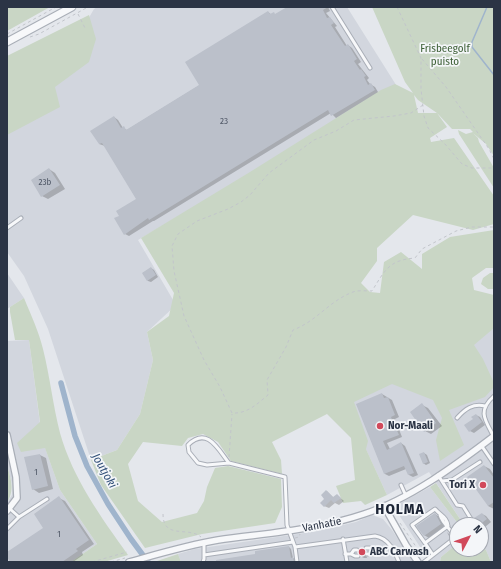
<!DOCTYPE html>
<html>
<head>
<meta charset="utf-8">
<style>
	body { margin:0 }
	#map { position:relative; width:501px; height:569px; overflow:hidden; background:#e4e7ec; font-family:"Fira Sans Condensed",sans-serif }
	canvas { display:block }
	.frame { position:absolute; inset:0; border:8px solid #2b3445; pointer-events:none }
	.north { position:absolute; left:449px; top:517px; width:40px; height:40px; box-sizing:border-box; background:#f4f6f9; border:1px solid #a4a8b1; border-radius:50%; rotate:49deg; font-size:11px; font-weight:700; line-height:16px; text-align:center; color:#2b3445 }
	.north::after { content:''; display:block; margin:auto; width:14px; height:18px; background:#d1495b; clip-path:polygon(50% 0,100% 100%,50% 72%,0 100%) }
</style>
</head>
<body>
<div id="map">
<canvas width="501" height="569"></canvas>
<div class="frame"></div>
<div class="north">N</div>
</div>
<script>
const c = document.querySelector('canvas').getContext('2d');
c.lineJoin = 'round';
function fill(path, color) {
  c.fillStyle = color;
  c.fill(path, 'evenodd');
}
function strokePath(path, color, width, dash) {
  c.strokeStyle = color;
  c.lineWidth = width;
  c.lineCap = dash ? 'butt' : 'round';
  c.setLineDash(dash || []);
  c.stroke(path);
}
function drawText(font, color, halo, rows, align = 'center') {
  c.font = font + ' "Fira Sans Condensed",sans-serif';
  c.lineWidth = 3.5;
  c.setLineDash([]);
  c.textBaseline = 'middle';
  c.strokeStyle = halo;
  c.fillStyle = color;
  for (const [text, x, y, turn = 0] of rows) {
    c.save();
    c.translate(x, y);
    c.rotate((+turn || 0) * Math.PI / 180);
    c.textAlign = isNaN(turn) ? turn : align;
    if (halo) c.strokeText(text, 0, 0);
    c.fillText(text, 0, 0);
    c.restore();
  }
}
const built = new Path2D(`
	M 97,7 L 347,7 L 398,88 L 138,240 L 176,305 L 147,332 L 153,360 L 140,414 L 117,450 L 91,460 L 48,329 L 24,276 L 7,252 L 7,133 L 30,119 L 94,9 Z
	M 7,273 L 24,298 L 7,309 Z
	M 494,322 L 494,562 L 491,562 L 486,550 L 481,547 L 481,525 L 464,525 L 429,472 L 387,495 L 342,397 Z
	M 29,340 L 42,439 L 60,490 L 97,544 L 71,562 L 7,562 L 7,503 L 12,495 L 12,484 L 7,465 L 7,341 Z
	M 430,487 L 459,525 L 457,525 L 457,544 L 441,557 L 440,562 L 430,562 L 397,512 L 397,505 Z
	M 372,515 L 383,519 L 392,530 L 413,562 L 181,562 L 178,554 L 195,549 L 318,531 L 356,522 Z`);
const green = new Path2D(`
	M 7,7 L 50,7 L 7,31 Z
	M 372,7 L 494,7 L 494,156 L 486,144 L 473,133 L 478,138 L 479,142 L 494,168 L 494,188 L 459,134 L 458,130 L 466,134 L 473,132 L 470,129 L 452,129 L 437,113 L 447,127 L 430,138 L 431,142 L 454,138 L 494,196 L 494,224 L 473,230 L 413,215 L 377,248 L 377,261 L 361,283 L 370,292 L 380,293 L 384,262 L 401,252 L 422,269 L 422,254 L 450,237 L 494,230 L 494,268 L 486,268 L 472,278 L 474,290 L 494,295 L 494,328 L 474,345 L 483,359 L 494,383 L 494,387 L 485,397 L 449,410 L 464,445 L 440,461 L 436,440 L 442,418 L 433,400 L 392,384 L 354,402 L 368,441 L 366,449 L 387,495 L 365,505 L 361,501 L 343,503 L 336,486 L 355,480 L 351,438 L 327,414 L 272,442 L 281,460 L 282,474 L 231,461 L 218,442 L 203,434 L 188,438 L 182,446 L 143,442 L 128,464 L 138,501 L 162,522 L 197,513 L 204,501 L 207,487 L 215,468 L 228,466 L 281,479 L 282,507 L 275,523 L 202,534 L 145,548 L 101,485 L 91,460 L 117,450 L 140,414 L 153,360 L 147,332 L 169,316 L 174,293 L 141,238 L 250,172 L 381,90 L 395,84 L 413,93 L 405,82 ZM 414,95 L 418,100 L 437,113 L 418,113 Z
	M 89,15 L 96,39 L 89,62 L 55,87 L 60,107 L 7,135 L 7,56 Z
	M 490,273 L 494,273 L 494,289 L 488,289 L 481,284 L 483,278 Z
	M 24,298 C 31,315 39,332 43,349 C 50,377 53,406 60,433 C 73,479 101,517 128,555 L 104,562 L 71,562 L 97,544 L 60,490 L 45,448 L 21,452 L 17,443 L 40,422 L 29,340 L 15,340 L 10,312 L 10,307 Z
	M 7,465 C 11,480 15,489 7,503 Z
	M 436,483 L 464,525 L 459,525 L 430,487 Z
	M 457,544 L 457,549 L 481,549 L 481,547 L 486,550 L 491,562 L 440,562 L 441,557 Z
	M 178,554 L 181,562 L 154,562 Z`);
const shadow = new Path2D(`
	M 288,7 L 328,7 L 330,11 L 326,13 L 337,26 L 335,27 L 347,46 L 348,45 L 352,48 L 361,62 L 358,64 L 369,78 L 367,80 L 370,84 L 375,87 L 378,92 L 336,118 L 331,113 L 154,221 L 153,221 L 129,236 L 125,234 L 137,199 L 105,146 L 99,144 L 114,117 L 118,120 L 123,128 L 127,130 L 200,85 L 268,12 L 272,15 L 276,15 Z
	M 49,169 L 55,173 L 65,189 L 48,199 L 42,196 Z
	M 151,268 L 154,270 L 158,277 L 151,282 L 148,281 L 143,273 Z
	M 382,394 L 392,400 L 399,417 L 395,419 L 402,437 L 387,443 L 390,449 L 401,443 L 405,446 L 418,475 L 413,477 L 409,475 L 406,469 L 389,476 L 385,474 L 358,404 Z
	M 422,405 L 428,408 L 442,426 L 431,434 L 425,431 Z
	M 476,415 L 480,417 L 485,425 L 474,433 L 470,431 Z
	M 424,453 L 427,455 L 430,463 L 426,465 L 423,463 Z
	M 40,455 L 46,458 L 53,489 L 39,493 L 33,489 L 26,458 Z
	M 484,466 L 490,469 L 494,475 L 494,509 L 488,506 Z
	M 327,491 L 334,498 L 337,495 L 344,501 L 339,505 L 335,503 L 329,508 L 324,506 Z
	M 59,498 L 65,501 L 94,544 L 82,552 L 83,555 L 73,562 L 12,562 L 7,554 L 45,528 Z
	M 435,514 L 439,517 L 445,526 L 429,538 L 424,535 Z
	M 482,514 L 486,516 L 491,522 L 485,527 L 487,529 L 482,533 L 481,525 L 473,525 Z
	M 447,532 L 452,537 L 450,538 Z
	M 289,547 L 291,549 L 293,558 L 296,560 L 296,562 L 212,562 L 256,555 Z
	M 360,548 L 363,548 L 366,549 L 366,552 L 368,553 L 366,555 L 367,558 L 364,558 L 362,557 L 361,554 L 359,553 L 361,551 Z`);
const stream = new Path2D(`
	M 487,7 L 472,42 L 472,47 L 494,75`);
const canal = new Path2D(`
	M 61,383 L 75,436 L 87,466 L 108,504 L 131,539 L 148,562`);
const building = new Path2D(`
	M 287,7 L 328,7 L 323,10 L 327,18 L 330,17 L 334,23 L 331,25 L 345,46 L 348,44 L 357,59 L 354,61 L 360,70 L 361,69 L 366,76 L 364,77 L 368,85 L 371,83 L 375,90 L 331,116 L 328,110 L 149,220 L 148,218 L 124,235 L 114,218 L 119,216 L 116,211 L 136,199 L 102,143 L 99,144 L 90,131 L 114,116 L 121,128 L 124,126 L 126,130 L 199,85 L 185,62 L 268,11 L 270,14 L 274,12 L 275,14 Z
	M 49,168 L 60,185 L 41,197 L 31,180 Z
	M 151,267 L 156,275 L 147,281 L 142,273 Z
	M 382,393 L 384,398 L 388,397 L 395,415 L 391,417 L 399,435 L 383,441 L 387,450 L 401,442 L 414,473 L 408,475 L 404,466 L 384,474 L 356,404 Z
	M 422,403 L 436,423 L 424,432 L 410,412 Z
	M 476,414 L 482,422 L 469,432 L 464,425 L 473,419 L 471,417 Z
	M 424,452 L 428,462 L 423,464 L 419,454 Z
	M 40,454 L 48,486 L 32,490 L 24,457 Z
	M 484,465 L 494,478 L 494,502 L 488,506 L 467,477 Z
	M 326,490 L 333,497 L 337,494 L 341,498 L 334,503 L 331,500 L 324,507 L 320,503 L 324,499 L 321,495 Z
	M 59,496 L 89,540 L 76,549 L 78,551 L 62,562 L 10,562 L 7,557 L 7,552 L 43,528 L 34,514 Z
	M 435,513 L 441,524 L 424,536 L 416,526 Z
	M 482,513 L 487,519 L 479,525 L 469,525 L 475,521 L 474,518 Z
	M 289,546 L 291,558 L 293,557 L 294,562 L 216,562 L 216,560 L 255,554 L 255,551 Z`);
const path = new Path2D(`
	M 397,7 L 421,58 L 421,89 L 424,116 L 428,128 L 445,144 L 462,164 L 472,168 L 494,168
	M 78,14 L 85,28
	M 7,34 L 56,7
	M 30,37 L 39,34 L 88,7
	M 422,59 L 446,87 L 489,149 L 494,159
	M 423,105 L 411,113 L 394,116 L 354,120 L 336,131 L 314,140 L 269,173 L 250,195 L 241,202 L 228,209 L 197,221 L 178,234 L 172,246 L 174,271 L 184,316 L 204,360 L 220,387 L 232,413 C 247,414 257,404 268,395 L 267,380 L 286,347 L 293,330 C 317,321 329,301 353,292 C 358,290 366,291 372,291 C 385,270 389,260 415,258 L 422,249 L 456,231 L 472,227 L 494,227
	M 229,457 L 232,414
	M 163,514 C 163,540 188,526 201,537
	M 400,523 L 423,557
	M 295,538 L 299,537 L 300,534
	M 92,562 L 127,552
	M 111,562 L 125,558`);
const service = new Path2D(`
	M 332,7 L 370,68
	M 7,228 L 21,218
	M 494,396 C 477,411 485,420 494,437
	M 457,418 C 465,409 473,403 485,406
	M 481,445 L 494,464
	M 229,463 C 218,449 207,426 188,445 L 189,452 L 198,463 L 207,465 L 229,463 L 285,477 L 287,525 L 295,547 L 297,562
	M 438,475 L 457,505 L 463,506 L 471,519
	M 442,481 L 452,480 L 480,462
	M 401,485 L 406,496
	M 19,517 L 47,499
	M 7,529 L 19,517 L 9,508
	M 343,539 L 347,562
	M 425,543 L 412,525 L 435,509 C 441,516 447,517 448,526
	M 295,547 L 375,536 C 388,538 394,550 399,562
	M 366,548 L 370,548 L 375,550 L 392,547
	M 345,554 L 351,554 L 355,556 L 358,556
	M 351,554 L 354,550 L 357,550
	M 367,554 L 372,554 L 375,550
	M 204,555 L 293,542
	M 433,555 L 425,543 L 448,526
	M 203,562 L 204,559 L 204,543
	M 424,562 L 456,537 C 451,530 442,523 440,515`);
const minor = new Path2D(`
	M 7,435 L 16,477 L 17,498 L 7,511
	M 384,506 L 406,545 L 418,562
	M 129,562 C 158,554 188,545 218,540 C 267,533 317,530 364,514 C 410,499 456,465 494,436`);
const tertiary = new Path2D(`
	M 7,42 L 72,7`);
const markers = [
	[380,426,4,"#d1495b"],
	[483,485,4,"#d1495b"],
	[362,552,4,"#d1495b"]
];
const numberNames = [
	["23",224,121],
	["23b",45,182],
	["1",36,472],
	["1",59,534]
];
const parkNames = [
	["Frisbeegolf",445,49],
	["puisto",445,62]
];
const poiNames = [
	["Nor-Maali",388,426],
	["Tori X",475,485,"right"],
	["ABC Carwash",370,552]
];
const streetNames = [
	["Vanhatie",322,525,-11]
];
const waterNames = [
	["Joutjoki",104,471,60]
];
const districtNames = [
	["HOLMA",400,510]
];
fill(built, '#d2d6de');
fill(green, '#c9d6c5');
fill(shadow, '#0003');
strokePath(stream, '#9fb4cc', 1.5);
strokePath(canal, '#9fb4cc', 5.5);
fill(building, '#bbc0ca');
strokePath(service, '#a9aeb7', 5);
strokePath(minor, '#a9aeb7', 8);
strokePath(tertiary, '#a9aeb7', 9);
strokePath(path, '#c2c5cb', 1, [3, 3]);
strokePath(service, '#f7f8fa', 3);
strokePath(minor, '#f7f8fa', 5.5);
strokePath(tertiary, '#f7f8fa', 7);
for (const [x, y, r, color] of markers) {
  const dot = new Path2D();
  dot.arc(x, y, r, 0, 2 * Math.PI);
  c.fillStyle = color;
  c.fill(dot);
  strokePath(dot, '#f4f6f9', 1.5);
}
drawText('9px', '#4f5766', null, numberNames);
drawText('11px', '#3f6138', '#f4f6f9', parkNames);
drawText('bold 11px', '#2b3445', '#f4f6f9', poiNames, 'left');
drawText('11px', '#2b3445', '#f4f6f9', streetNames);
drawText('italic 12px', '#34527a', '#f4f6f9', waterNames);
c.letterSpacing = '1px';
drawText('bold 15px', '#1d2536', '#f4f6f9', districtNames);
c.letterSpacing = '0px';
</script>
</body>
</html>
